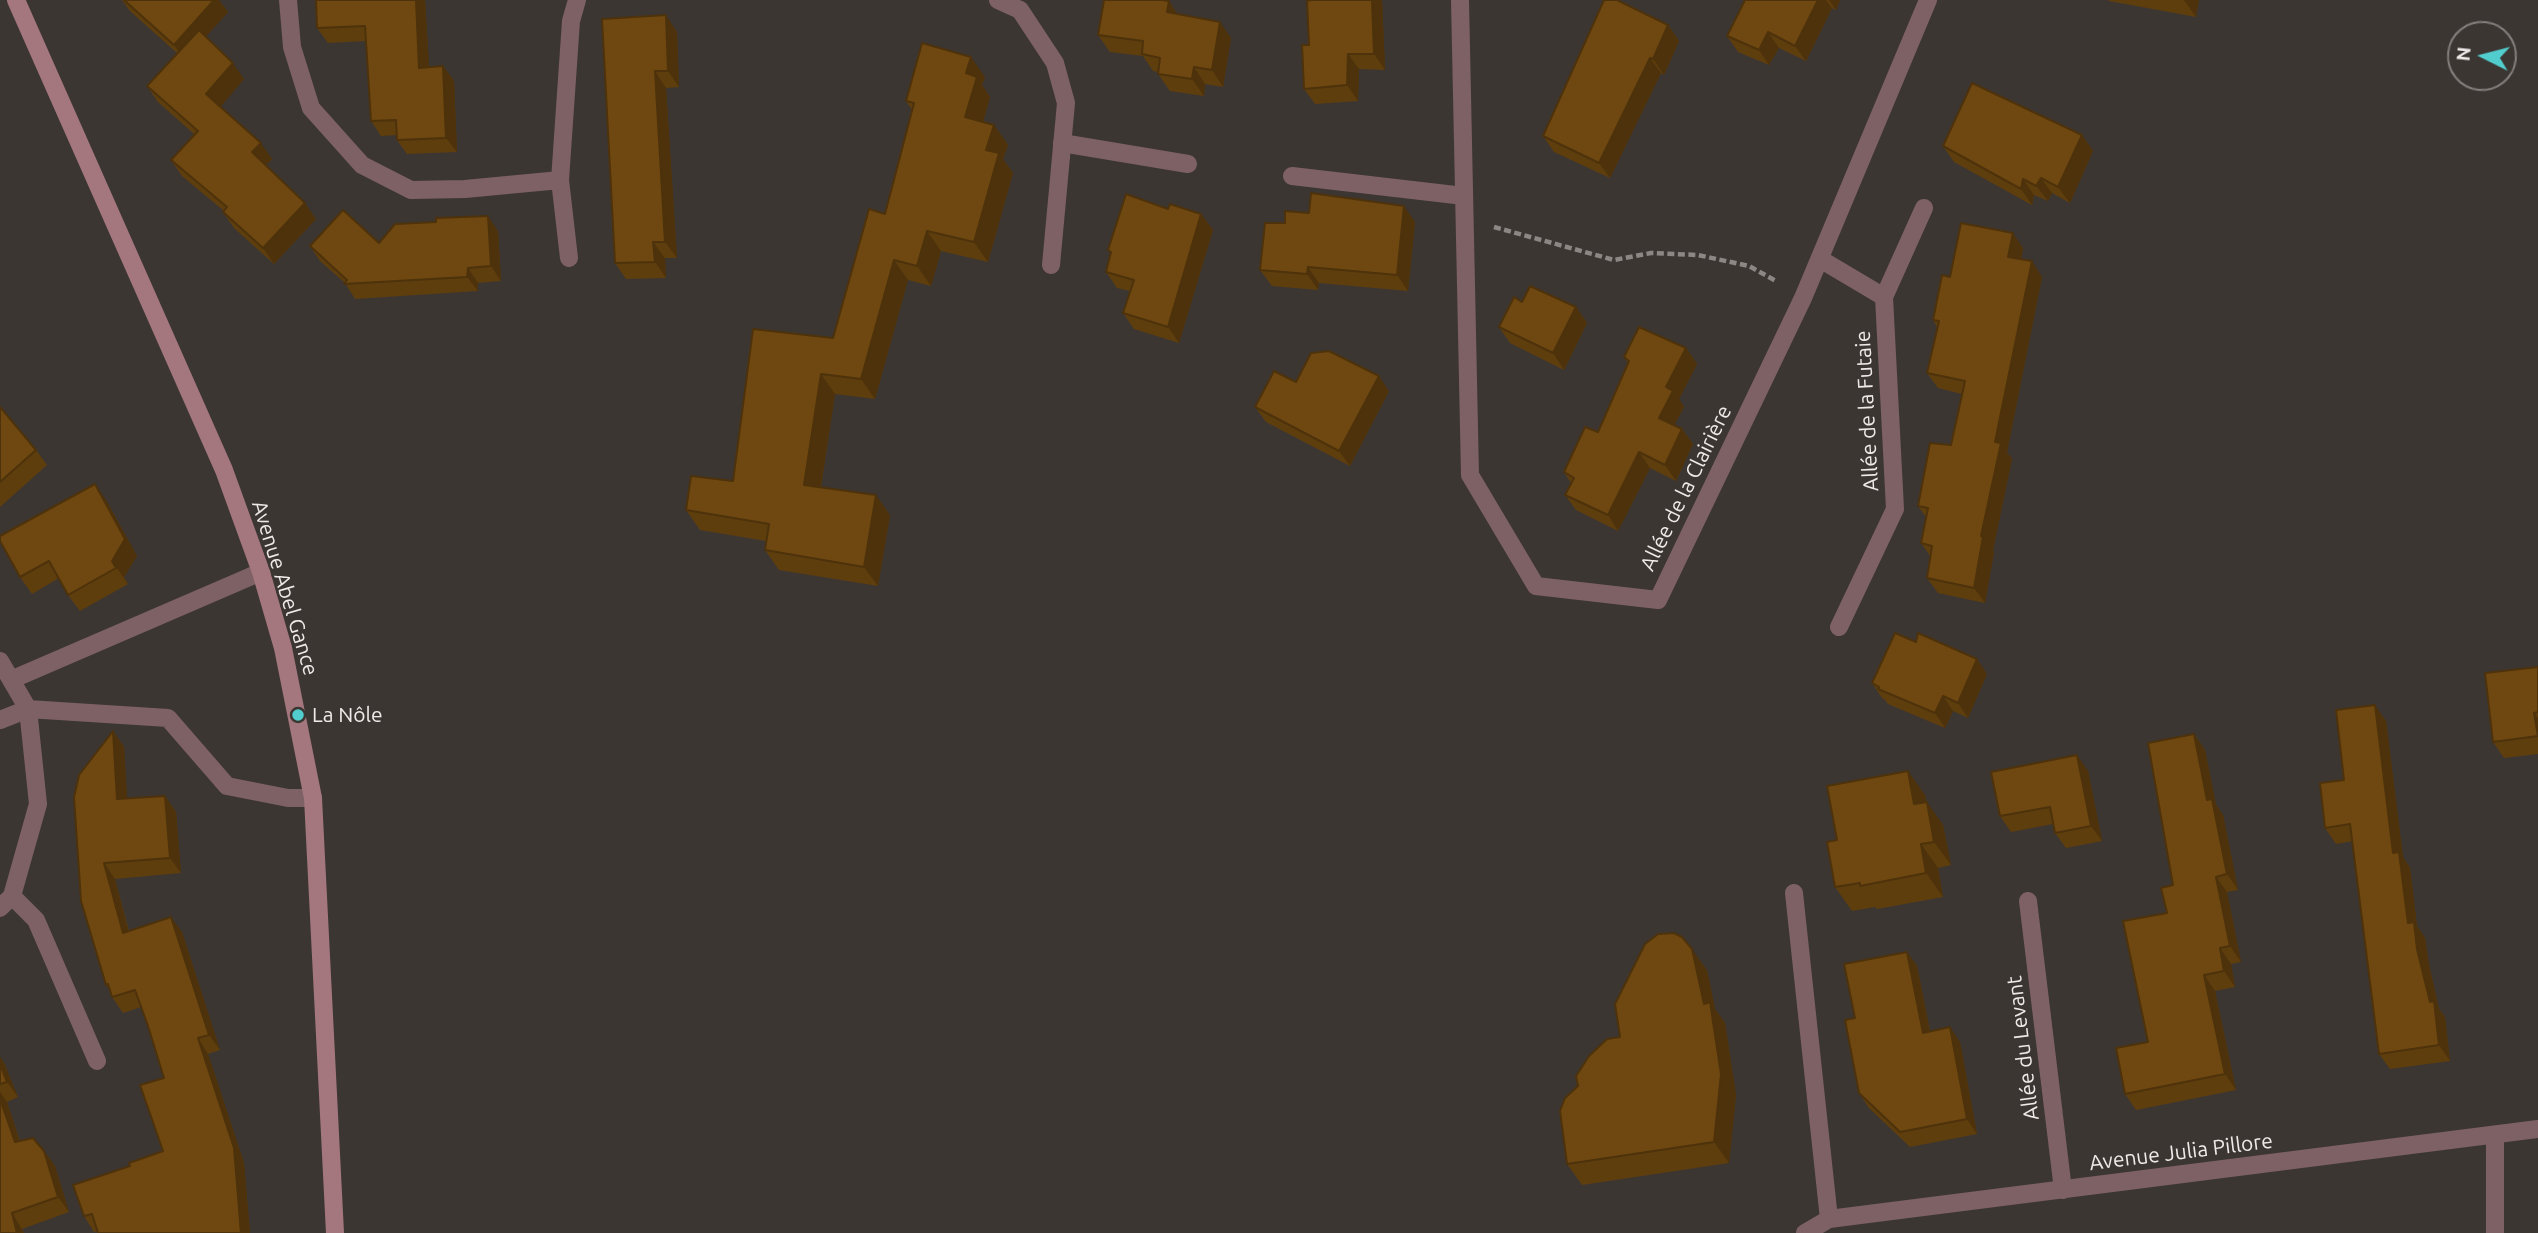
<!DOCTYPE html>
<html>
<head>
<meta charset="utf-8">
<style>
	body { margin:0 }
	#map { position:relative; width:2538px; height:1233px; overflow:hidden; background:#3c3633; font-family:Ubuntu,sans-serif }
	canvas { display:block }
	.north { position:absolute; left:2447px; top:21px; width:70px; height:70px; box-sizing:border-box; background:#3c3633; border:2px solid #847e7c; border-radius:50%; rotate:276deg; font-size:19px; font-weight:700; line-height:28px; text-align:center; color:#efeae9 }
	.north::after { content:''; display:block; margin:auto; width:24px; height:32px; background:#52cdce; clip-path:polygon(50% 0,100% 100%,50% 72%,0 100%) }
</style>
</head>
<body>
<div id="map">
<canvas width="2538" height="1233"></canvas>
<div class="north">N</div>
</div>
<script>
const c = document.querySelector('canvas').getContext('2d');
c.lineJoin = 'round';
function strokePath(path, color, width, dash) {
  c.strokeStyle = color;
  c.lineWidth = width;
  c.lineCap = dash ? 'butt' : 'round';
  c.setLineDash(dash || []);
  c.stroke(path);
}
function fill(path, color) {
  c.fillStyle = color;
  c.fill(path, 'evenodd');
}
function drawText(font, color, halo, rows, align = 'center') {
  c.font = font + ' Ubuntu,sans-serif';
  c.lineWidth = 5;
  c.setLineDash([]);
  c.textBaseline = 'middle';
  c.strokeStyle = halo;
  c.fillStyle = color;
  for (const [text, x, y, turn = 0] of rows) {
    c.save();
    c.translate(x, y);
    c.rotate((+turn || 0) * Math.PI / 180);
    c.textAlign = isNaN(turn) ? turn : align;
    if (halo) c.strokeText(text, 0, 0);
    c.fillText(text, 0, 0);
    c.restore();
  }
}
const path = new Path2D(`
	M 1494,227 L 1614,260 L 1651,253 L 1698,255 L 1749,266 L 1776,281`);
const lane = new Path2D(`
	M 1062,143 L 1188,164
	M 1292,176 L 1464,196
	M 1884,297 L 1924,208
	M 0,720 L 28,709
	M 1794,893 L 1829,1219
	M 12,896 L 36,920 L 97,1061
	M 2495,1135 L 2495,1233`);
const street = new Path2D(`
	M 288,0 L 292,47 L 311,108 L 362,165 L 411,190 L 465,189 L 560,180
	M 998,0 L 1020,10 L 1055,63 L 1066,103 L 1051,265
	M 1460,0 L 1470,475 L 1536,586 L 1658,600 L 1803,298 L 1928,0
	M 569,258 L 560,180 L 571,21 L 577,0
	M 1820,259 L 1884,297 L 1895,509 L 1839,627
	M 0,661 L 28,709 L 38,804 L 12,896 L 0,908
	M 13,679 L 261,572
	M 28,709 L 168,718 L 227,786 L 288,798 L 313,798
	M 2028,901 L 2063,1190
	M 1805,1233 L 1829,1219 L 2538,1129`);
const secondary = new Path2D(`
	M 16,0 L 224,470 L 261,572 L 283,648 L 313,798 L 335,1233`);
const wall = new Path2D(`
	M 122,0 L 219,0 L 228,12 L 206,36 L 244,79 L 220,106 L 272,159 L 266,165 L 316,219 L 274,264 L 234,228 L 223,212 L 224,211 L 182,176 L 171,160 L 194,134 L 158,102 L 147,86 L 177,53 L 130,11 Z
	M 316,0 L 425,0 L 429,67 L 443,66 L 454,81 L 457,152 L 407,154 L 397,140 L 397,135 L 381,136 L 371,121 L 366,41 L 328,43 L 317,28 Z
	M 1311,0 L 1382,0 L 1385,70 L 1359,69 L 1358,101 L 1315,104 L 1304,89 L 1309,45 Z
	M 1745,0 L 1840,0 L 1836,10 L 1832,8 L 1806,61 L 1779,48 L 1769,65 L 1738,52 L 1727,36 Z
	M 2108,0 L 2199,0 L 2196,17 L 2109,1 Z
	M 1169,1 L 1177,14 L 1231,38 L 1223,87 L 1205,84 L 1204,96 L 1170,91 L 1158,74 L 1158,72 L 1153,71 L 1143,56 L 1110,52 L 1098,35 Z
	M 602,19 L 677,32 L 679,87 L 666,88 L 677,258 L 665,258 L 666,278 L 626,279 L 615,263 Z
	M 1668,25 L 1679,41 L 1664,75 L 1661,73 L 1610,178 L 1554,152 L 1543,136 Z
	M 985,77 L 982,85 L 990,97 L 983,122 L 994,125 L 1008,145 L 1003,159 L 1013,173 L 988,262 L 941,251 L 931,286 L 908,280 L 875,399 L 835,394 L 821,487 L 890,515 L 878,586 L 779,570 L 765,550 L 766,541 L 700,530 L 686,510 L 733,481 L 833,338 L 885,214 L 912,110 L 906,101 Z
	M 2082,135 L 2093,151 L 2070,203 L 2052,193 L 2048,201 L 2034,195 L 2032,205 L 1954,162 L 1943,146 Z
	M 1168,209 L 1201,214 L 1213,230 L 1179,343 L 1134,329 L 1123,313 L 1130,291 L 1117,288 L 1106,272 L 1111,254 L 1108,250 Z
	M 1415,222 L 1408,291 L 1319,283 L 1318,290 L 1272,286 L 1260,270 Z
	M 498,231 L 501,281 L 478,283 L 478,291 L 355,299 L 345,283 L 320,261 L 310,246 L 379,243 Z
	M 2023,248 L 2021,259 L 2042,277 L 2007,452 L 2012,459 L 1993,550 L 1994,552 L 1985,603 L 1938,593 L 1927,578 L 1931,557 L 1921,543 L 1926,517 L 1918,506 L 1951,445 L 1962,394 L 1938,388 L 1927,373 L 1937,327 L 1933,320 L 1950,277 Z
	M 1522,302 L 1576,307 L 1587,323 L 1564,370 L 1510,343 L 1499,327 Z
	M 1686,348 L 1697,364 L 1679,399 L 1684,407 L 1674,425 L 1682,429 L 1693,444 L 1676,481 L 1650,468 L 1618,531 L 1576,510 L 1565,495 L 1571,483 L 1564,472 L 1598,432 L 1628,363 L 1624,357 Z
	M 1296,382 L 1389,391 L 1350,466 L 1266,422 L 1255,407 Z
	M 0,407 L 36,450 L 47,465 L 0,507 Z
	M 106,500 L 137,556 L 124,577 L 128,584 L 80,611 L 68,595 L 59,578 L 32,594 L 20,577 Z
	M 2538,667 L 2538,754 L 2504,758 L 2493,742 Z
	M 1987,674 L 1968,718 L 1953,711 L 1945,728 L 1888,704 L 1885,700 L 1882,698 L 1872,683 Z
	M 2386,721 L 2403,857 L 2410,868 L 2417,926 L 2425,938 L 2429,965 L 2439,1009 L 2445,1017 L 2450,1061 L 2390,1069 L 2379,1054 L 2353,841 L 2336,844 L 2325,828 L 2344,780 Z
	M 113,731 L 124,747 L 127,799 L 165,796 L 176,812 L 181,873 L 115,879 L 129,931 L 182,932 L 220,1050 L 208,1054 L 244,1163 L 250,1233 L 98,1233 L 98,1231 L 94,1232 L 84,1216 L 130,1166 L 163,1151 L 164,1078 L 148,1026 L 141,1007 L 123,1013 L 112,997 L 111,992 L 106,985 L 81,901 Z
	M 2194,734 L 2205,750 L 2216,805 L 2223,815 L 2238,890 L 2227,892 L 2241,962 L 2231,964 L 2235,987 L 2215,991 L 2236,1090 L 2136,1110 L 2125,1094 L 2148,1042 L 2167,913 L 2173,885 Z
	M 2088,771 L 2102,841 L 2066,848 L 2055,833 L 2053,824 L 2011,832 L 2000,816 Z
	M 1925,795 L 1926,802 L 1943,825 L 1951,865 L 1938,868 L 1943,897 L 1877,909 L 1875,907 L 1852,911 L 1835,887 L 1837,840 Z
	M 1907,952 L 1917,966 L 1930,1031 L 1960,1042 L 1977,1134 L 1910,1147 L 1869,1108 L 1859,1093 L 1855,1018 Z
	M 1707,970 L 1715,1009 L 1725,1023 L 1736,1095 L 1729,1163 L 1582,1185 L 1567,1164 L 1578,1086 L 1620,1037 Z
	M 0,1057 L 4,1063 L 18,1097 L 7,1102 L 20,1141 L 44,1151 L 55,1166 L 69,1212 L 22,1229 L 24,1233 L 0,1233 Z`);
const shadedWall = new Path2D(`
	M 214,0 L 219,0 L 228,12 L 185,60 L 174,45 Z
	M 416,0 L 425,0 L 430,83 L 419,68 Z
	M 1372,0 L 1382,0 L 1385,70 L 1374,54 Z
	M 1818,0 L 1826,0 L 1832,8 L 1806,61 L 1795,46 Z
	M 1829,0 L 1840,0 L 1836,10 Z
	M 2184,0 L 2199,0 L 2196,17 Z
	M 1169,1 L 1180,18 L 1167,12 Z
	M 666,15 L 677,32 L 679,87 L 668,71 Z
	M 1220,22 L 1231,38 L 1223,87 L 1212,70 Z
	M 1668,25 L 1679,41 L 1664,75 L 1653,59 Z
	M 1768,32 L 1779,48 L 1769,65 L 1759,50 Z
	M 1348,54 L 1359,69 L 1358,101 L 1347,85 Z
	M 971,57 L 985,77 L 982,85 L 990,97 L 979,137 L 965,117 L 966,73 Z
	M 1650,58 L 1661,73 L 1610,178 L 1599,163 Z
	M 233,63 L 244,79 L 218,110 L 206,94 Z
	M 443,66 L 454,81 L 457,152 L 446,138 Z
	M 1194,67 L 1205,84 L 1204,96 L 1192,79 Z
	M 655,71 L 666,88 L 677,258 L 665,242 Z
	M 994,125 L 1008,145 L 1003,159 L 1013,173 L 988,262 L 974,242 L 986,150 Z
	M 2082,135 L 2093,151 L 2070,203 L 2058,187 Z
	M 261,143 L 272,159 L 263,168 L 252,152 Z
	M 2041,178 L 2052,193 L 2048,201 L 2036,186 Z
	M 2023,179 L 2034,195 L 2032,205 L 2021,189 Z
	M 305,203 L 316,219 L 274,264 L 263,248 Z
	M 1404,206 L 1415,222 L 1408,291 L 1397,275 Z
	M 1201,214 L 1213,230 L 1179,343 L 1168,327 Z
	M 488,216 L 498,231 L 501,281 L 491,266 Z
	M 927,231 L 941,251 L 931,286 L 917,266 Z
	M 2013,233 L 2023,248 L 2019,272 L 2008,257 Z
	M 653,242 L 665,258 L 666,278 L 655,262 Z
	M 894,260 L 908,280 L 875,399 L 861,379 Z
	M 2032,261 L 2042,277 L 2007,452 L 2012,459 L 1993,550 L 1994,552 L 1985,603 L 1974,588 L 1995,442 Z
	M 1308,267 L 1319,283 L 1318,290 L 1307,274 Z
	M 468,268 L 478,283 L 478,291 L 467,277 Z
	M 1576,307 L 1587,323 L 1564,370 L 1553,353 Z
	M 1686,348 L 1697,364 L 1679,399 L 1684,407 L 1670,433 L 1659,418 L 1666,387 Z
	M 821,374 L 835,394 L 818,505 L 804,485 Z
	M 1379,376 L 1389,391 L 1350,466 L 1339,451 Z
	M 1682,429 L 1693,444 L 1676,481 L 1665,465 Z
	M 1639,452 L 1650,468 L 1618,531 L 1608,515 Z
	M 95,484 L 106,500 L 137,556 L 124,577 L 128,584 L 112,561 Z
	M 876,495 L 890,515 L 878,586 L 864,567 Z
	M 1977,659 L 1987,674 L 1968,718 L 1958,703 Z
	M 1943,696 L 1953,711 L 1945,728 L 1935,713 Z
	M 2375,705 L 2386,721 L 2403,857 L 2410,868 L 2417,926 L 2425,938 L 2429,965 L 2439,1009 L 2445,1017 L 2450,1061 L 2439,1045 L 2430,1002 L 2408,923 L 2393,853 Z
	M 2534,713 L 2538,718 L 2538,737 L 2538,736 Z
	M 113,731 L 124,747 L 128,814 L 117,799 Z
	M 2194,734 L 2205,750 L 2216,805 L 2223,815 L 2238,890 L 2227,874 L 2207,800 Z
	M 2077,755 L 2088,771 L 2102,841 L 2091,826 Z
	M 1908,771 L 1925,795 L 1930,828 L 1914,804 Z
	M 165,796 L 176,812 L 181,873 L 170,858 Z
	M 1927,802 L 1943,825 L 1951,865 L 1934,842 Z
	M 1921,844 L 1938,868 L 1943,897 L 1926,873 Z
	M 104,863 L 115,879 L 133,949 L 123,933 Z
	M 2216,877 L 2227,892 L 2241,962 L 2230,946 Z
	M 171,917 L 182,932 L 220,1050 L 209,1035 Z
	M 2220,948 L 2231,964 L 2235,987 L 2224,971 Z
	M 1692,949 L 1707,970 L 1715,1009 L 1725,1023 L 1736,1095 L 1729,1163 L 1714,1142 L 1704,1004 Z
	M 1907,952 L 1917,966 L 1933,1047 L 1923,1033 Z
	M 2204,975 L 2215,991 L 2236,1090 L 2225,1074 Z
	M 1950,1027 L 1960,1042 L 1977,1134 L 1967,1119 Z
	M 198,1038 L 208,1054 L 244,1163 L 250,1233 L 241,1233 Z
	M 0,1057 L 4,1063 L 18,1097 L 7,1082 L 0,1064 Z
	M 0,1092 L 7,1102 L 25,1158 L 15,1142 L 0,1099 Z
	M 44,1151 L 55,1166 L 69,1212 L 58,1197 Z
	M 12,1213 L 22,1229 L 24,1233 L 17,1233 Z`);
const building = new Path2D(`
	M 124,0 L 214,0 L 174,45 Z
	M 316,0 L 416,0 L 419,68 L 443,66 L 446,138 L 397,140 L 396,120 L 371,121 L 365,26 L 317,28 Z
	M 1104,0 L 1162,0 L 1169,1 L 1167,12 L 1220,22 L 1212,70 L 1194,67 L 1192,79 L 1158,74 L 1160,58 L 1142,54 L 1143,41 L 1098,35 Z
	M 1311,0 L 1372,0 L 1374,54 L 1348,54 L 1347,85 L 1304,89 L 1302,45 L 1309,45 L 1307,1 Z
	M 1604,0 L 1617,0 L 1668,25 L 1653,59 L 1650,58 L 1599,163 L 1543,136 Z
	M 1745,0 L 1818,0 L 1795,46 L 1768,32 L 1759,50 L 1727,36 Z
	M 666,15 L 668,71 L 655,71 L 665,242 L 653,242 L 655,262 L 615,263 L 602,19 Z
	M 199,30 L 233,63 L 206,94 L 261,143 L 252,152 L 305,203 L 263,248 L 223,212 L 227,207 L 171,160 L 198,131 L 147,86 Z
	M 922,43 L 971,57 L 966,73 L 977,77 L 965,117 L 994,125 L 986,150 L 999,153 L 974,242 L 927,231 L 917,266 L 894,260 L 861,379 L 821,374 L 804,485 L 876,495 L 864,567 L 765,550 L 769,524 L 686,510 L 691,476 L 733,481 L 753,329 L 833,338 L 869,209 L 885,214 L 914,103 L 906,101 Z
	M 1972,83 L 2082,135 L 2058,187 L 2041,178 L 2036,186 L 2023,179 L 2021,189 L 1943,146 Z
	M 1311,193 L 1404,206 L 1397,275 L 1308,267 L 1307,274 L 1260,270 L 1265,223 L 1285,223 L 1285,211 L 1309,213 Z
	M 1126,194 L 1168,209 L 1170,204 L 1201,214 L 1168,327 L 1123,313 L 1134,280 L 1106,272 L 1111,252 L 1108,250 Z
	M 343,210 L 379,243 L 395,224 L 436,222 L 436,218 L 488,216 L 491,266 L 468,268 L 467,277 L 344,284 L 347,280 L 310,246 Z
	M 1961,223 L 2013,233 L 2008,257 L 2032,261 L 1995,442 L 2001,443 L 1981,536 L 1983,537 L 1974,588 L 1927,578 L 1932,546 L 1921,543 L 1928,508 L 1918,506 L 1930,443 L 1951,445 L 1965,381 L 1927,373 L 1939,321 L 1933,320 L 1942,275 L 1950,277 Z
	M 1530,286 L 1576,307 L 1553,353 L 1499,327 L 1514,297 L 1522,302 Z
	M 1639,327 L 1686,348 L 1666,387 L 1673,391 L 1659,418 L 1682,429 L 1665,465 L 1639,452 L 1608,515 L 1565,495 L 1574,478 L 1564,472 L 1585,427 L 1598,432 L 1629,361 L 1624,357 Z
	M 1329,351 L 1379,376 L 1339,451 L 1255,407 L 1274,371 L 1296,382 L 1311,353 Z
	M 0,407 L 36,450 L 0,482 Z
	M 95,484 L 125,539 L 112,561 L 116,568 L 68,595 L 49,561 L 20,577 L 0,541 L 0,536 Z
	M 1895,633 L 1916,642 L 1918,633 L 1977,659 L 1958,703 L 1943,696 L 1935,713 L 1878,689 L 1879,687 L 1872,683 Z
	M 2538,667 L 2538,712 L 2534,713 L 2538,736 L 2493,742 L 2485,673 Z
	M 2375,705 L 2393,853 L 2399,852 L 2408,923 L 2414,922 L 2417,949 L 2430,1002 L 2434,1001 L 2439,1045 L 2379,1054 L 2350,824 L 2325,828 L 2320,783 L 2344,780 L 2336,710 Z
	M 113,731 L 117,799 L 165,796 L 170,858 L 104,863 L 123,933 L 171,917 L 209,1035 L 198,1038 L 234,1148 L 241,1233 L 98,1233 L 92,1214 L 84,1216 L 73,1185 L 130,1166 L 129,1163 L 163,1151 L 140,1085 L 164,1078 L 148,1026 L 135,990 L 112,997 L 108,984 L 106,985 L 81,901 L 74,797 L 79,775 Z
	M 2194,734 L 2207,800 L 2212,799 L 2227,874 L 2216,877 L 2230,946 L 2220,948 L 2224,971 L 2204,975 L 2225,1074 L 2125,1094 L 2116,1048 L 2148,1042 L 2123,921 L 2167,913 L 2161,888 L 2173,885 L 2148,743 Z
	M 2077,755 L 2091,826 L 2055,833 L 2050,807 L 2000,816 L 1991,772 Z
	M 1908,771 L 1914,804 L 1927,802 L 1934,842 L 1921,844 L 1926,873 L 1860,886 L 1860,883 L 1835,887 L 1827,842 L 1837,840 L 1827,786 Z
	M 1674,933 L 1682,937 L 1692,949 L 1704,1004 L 1710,1002 L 1721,1074 L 1714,1142 L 1567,1164 L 1560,1111 L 1565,1098 L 1578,1086 L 1576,1076 L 1589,1056 L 1607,1039 L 1620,1037 L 1615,1004 L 1645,944 L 1658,934 Z
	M 1907,952 L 1923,1033 L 1950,1027 L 1967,1119 L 1900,1132 L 1859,1093 L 1845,1020 L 1855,1018 L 1844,964 Z
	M 0,1064 L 7,1082 L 0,1084 Z
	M 0,1099 L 15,1142 L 33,1138 L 44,1151 L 58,1197 L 12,1213 L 17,1233 L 0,1233 Z`);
const markers = [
	[298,715,7,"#52cdce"]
];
const streetNames = [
	["Allée de la Futaie",1867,411,-93],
	["Allée de la Clairière",1686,488,-64],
	["Avenue Abel Gance",285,588,73],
	["Allée du Levant",2023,1048,-97],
	["Avenue Julia Pillore",2181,1152,-7]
];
const poiNames = [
	["La Nôle",312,715]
];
strokePath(path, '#8c8684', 4.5, [7, 3.5]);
strokePath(lane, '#7e6165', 18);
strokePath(street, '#7e6165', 18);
strokePath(secondary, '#a4777e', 18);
fill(wall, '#5f3e0e');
fill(shadedWall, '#4d320b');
fill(building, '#6e4810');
strokePath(building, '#4d320b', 2);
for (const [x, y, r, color] of markers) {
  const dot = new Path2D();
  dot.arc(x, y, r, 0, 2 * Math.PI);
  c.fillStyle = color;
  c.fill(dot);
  strokePath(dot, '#3c3633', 2.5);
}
drawText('21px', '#efeae9', '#3c3633', streetNames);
drawText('21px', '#efeae9', '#3c3633', poiNames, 'left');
</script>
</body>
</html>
